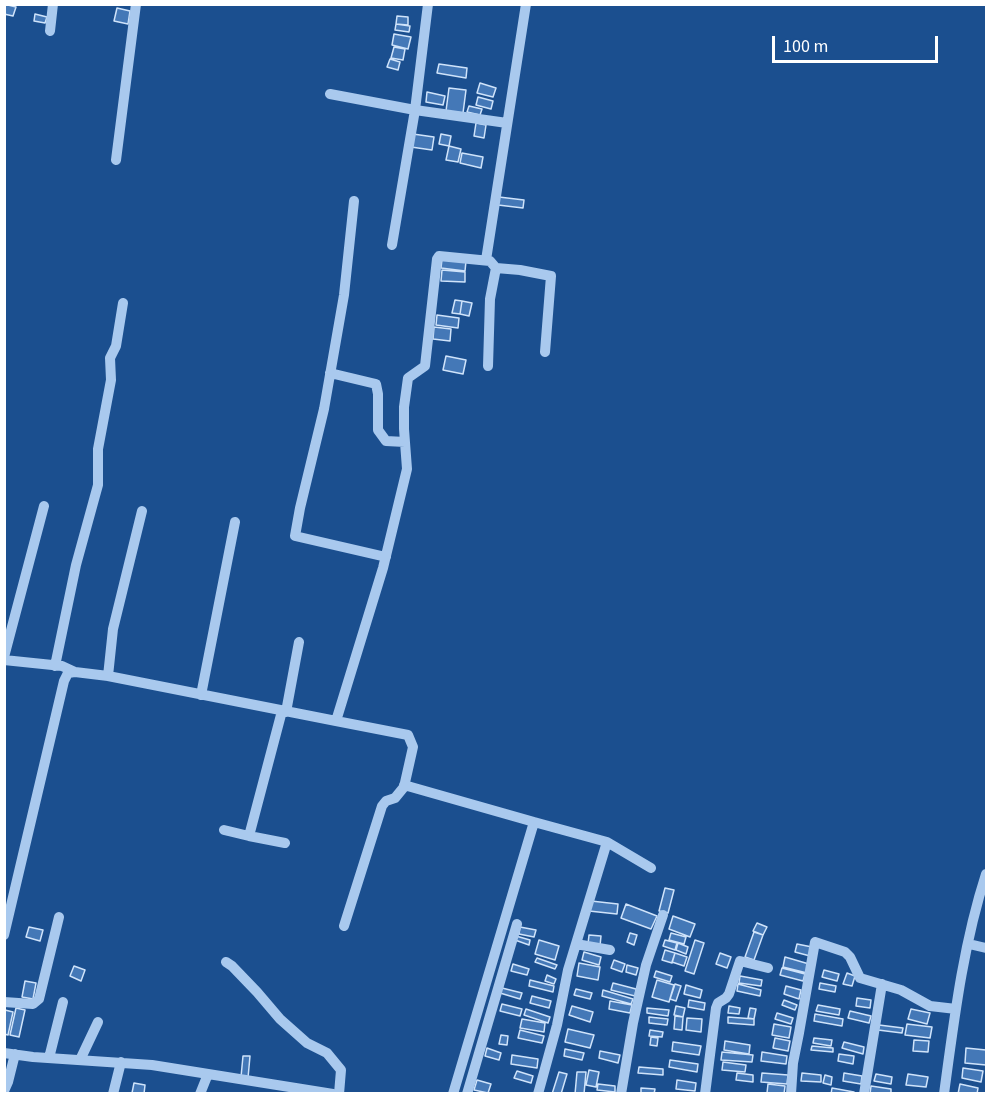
<!DOCTYPE html>
<html>
<head>
<meta charset="utf-8">
<style>
	body { margin:0 }
	#map { position:relative; width:991px; height:1098px; overflow:hidden; background:#1b4f8f; font-family:"Source Sans 3",sans-serif }
	canvas { display:block }
	.frame { position:absolute; inset:0; border:6px solid #fff; pointer-events:none }
	.scale { position:absolute; left:772px; top:36px; width:166px; height:27px; box-sizing:border-box; border:3px solid #fff; border-top:0; padding-left:8px; font-size:18px; line-height:21px; white-space:nowrap; color:#fff; -webkit-text-stroke:4px #1b4f8f; paint-order:stroke }
</style>
</head>
<body>
<div id="map">
<canvas width="991" height="1098"></canvas>
<div class="frame"></div>
<div class="scale">100 m</div>
</div>
<script>
const c = document.querySelector('canvas').getContext('2d');
c.lineJoin = 'round';
function fill(path, color) {
  c.fillStyle = color;
  c.fill(path, 'evenodd');
}
function strokePath(path, color, width, dash) {
  c.strokeStyle = color;
  c.lineWidth = width;
  c.lineCap = dash ? 'butt' : 'round';
  c.setLineDash(dash || []);
  c.stroke(path);
}
const building = new Path2D(`
	M 4,4 L 16,7 L 13,16 L 4,14 Z
	M 117,8 L 130,11 L 128,24 L 114,21 Z
	M 35,14 L 47,17 L 45,23 L 34,21 Z
	M 397,16 L 408,17 L 408,25 L 396,24 Z
	M 396,24 L 410,26 L 409,32 L 395,30 Z
	M 394,34 L 411,37 L 408,49 L 392,45 Z
	M 394,47 L 405,49 L 403,60 L 391,58 Z
	M 390,59 L 400,62 L 398,70 L 387,67 Z
	M 439,64 L 467,68 L 466,78 L 437,73 Z
	M 480,83 L 496,88 L 493,97 L 477,93 Z
	M 449,88 L 466,90 L 463,113 L 446,111 Z
	M 427,92 L 445,96 L 443,105 L 426,102 Z
	M 478,97 L 493,101 L 491,109 L 476,105 Z
	M 469,106 L 482,109 L 480,115 L 467,112 Z
	M 476,123 L 486,125 L 484,138 L 474,136 Z
	M 413,134 L 434,137 L 432,150 L 411,147 Z
	M 441,134 L 451,136 L 449,146 L 439,144 Z
	M 449,146 L 461,149 L 458,162 L 446,160 Z
	M 462,153 L 483,157 L 481,168 L 460,163 Z
	M 499,197 L 524,200 L 523,208 L 498,205 Z
	M 442,259 L 466,261 L 465,271 L 441,268 Z
	M 442,270 L 465,272 L 465,282 L 441,281 Z
	M 455,300 L 462,301 L 460,314 L 452,313 Z
	M 462,301 L 472,303 L 469,316 L 460,314 Z
	M 437,315 L 459,318 L 458,328 L 436,325 Z
	M 434,327 L 451,329 L 450,341 L 433,339 Z
	M 446,356 L 466,360 L 463,374 L 443,370 Z
	M 665,888 L 674,890 L 668,913 L 659,911 Z
	M 591,901 L 618,904 L 617,914 L 589,911 Z
	M 626,904 L 657,916 L 651,929 L 621,918 Z
	M 673,916 L 695,924 L 690,937 L 669,929 Z
	M 757,923 L 767,927 L 763,935 L 753,931 Z
	M 29,927 L 43,930 L 40,941 L 26,937 Z
	M 520,927 L 536,930 L 534,937 L 519,934 Z
	M 754,932 L 763,935 L 754,960 L 745,957 Z
	M 630,933 L 637,935 L 634,945 L 627,942 Z
	M 671,933 L 686,937 L 684,944 L 669,940 Z
	M 589,935 L 601,936 L 600,946 L 588,944 Z
	M 516,936 L 530,940 L 529,945 L 515,940 Z
	M 539,940 L 559,946 L 555,960 L 535,954 Z
	M 665,940 L 677,943 L 675,950 L 663,946 Z
	M 695,940 L 704,943 L 694,974 L 685,971 Z
	M 678,943 L 688,947 L 686,954 L 676,950 Z
	M 797,944 L 812,947 L 810,956 L 795,952 Z
	M 665,950 L 675,953 L 672,963 L 662,960 Z
	M 584,952 L 601,957 L 599,965 L 582,960 Z
	M 675,953 L 687,957 L 684,966 L 672,962 Z
	M 720,953 L 731,957 L 727,968 L 716,964 Z
	M 785,957 L 809,964 L 807,973 L 783,967 Z
	M 537,958 L 557,965 L 555,969 L 535,962 Z
	M 614,960 L 625,964 L 622,972 L 611,968 Z
	M 579,963 L 600,967 L 598,980 L 577,976 Z
	M 513,964 L 529,969 L 527,975 L 511,971 Z
	M 627,965 L 638,968 L 636,975 L 626,972 Z
	M 74,966 L 85,970 L 81,981 L 70,976 Z
	M 782,968 L 805,974 L 803,981 L 780,975 Z
	M 824,970 L 839,974 L 837,981 L 822,977 Z
	M 656,971 L 672,976 L 670,982 L 654,977 Z
	M 847,973 L 855,976 L 852,986 L 843,984 Z
	M 547,975 L 556,979 L 554,984 L 545,981 Z
	M 740,976 L 762,980 L 761,986 L 739,983 Z
	M 530,980 L 554,986 L 553,992 L 529,986 Z
	M 657,980 L 674,985 L 669,1002 L 652,997 Z
	M 25,981 L 36,983 L 33,999 L 22,997 Z
	M 613,983 L 636,989 L 635,996 L 611,990 Z
	M 820,983 L 836,986 L 835,992 L 819,989 Z
	M 675,984 L 681,986 L 676,1001 L 670,999 Z
	M 738,984 L 761,990 L 760,996 L 737,991 Z
	M 686,985 L 702,990 L 700,998 L 684,994 Z
	M 786,986 L 801,990 L 799,999 L 784,994 Z
	M 502,988 L 522,993 L 520,999 L 500,993 Z
	M 576,989 L 592,993 L 590,999 L 574,995 Z
	M 603,990 L 633,999 L 631,1004 L 602,996 Z
	M 532,996 L 551,1001 L 549,1008 L 530,1003 Z
	M 857,998 L 871,1000 L 870,1008 L 856,1006 Z
	M 689,1000 L 705,1003 L 704,1010 L 688,1007 Z
	M 784,1000 L 797,1005 L 795,1010 L 782,1005 Z
	M 610,1001 L 632,1005 L 630,1013 L 609,1009 Z
	M 502,1004 L 522,1009 L 520,1016 L 500,1011 Z
	M 818,1005 L 840,1009 L 839,1015 L 816,1011 Z
	M 572,1006 L 593,1012 L 590,1022 L 569,1015 Z
	M 676,1006 L 685,1008 L 683,1017 L 674,1015 Z
	M 729,1006 L 740,1008 L 739,1014 L 728,1013 Z
	M 16,1008 L 25,1010 L 19,1037 L 10,1035 Z
	M 647,1008 L 669,1010 L 668,1016 L 647,1013 Z
	M 750,1008 L 756,1009 L 754,1019 L 748,1018 Z
	M 526,1009 L 550,1017 L 548,1023 L 524,1015 Z
	M 911,1009 L 930,1013 L 927,1024 L 908,1019 Z
	M 5,1010 L 13,1012 L 8,1035 L 4,1034 Z
	M 850,1011 L 871,1016 L 869,1023 L 848,1018 Z
	M 777,1013 L 793,1018 L 791,1024 L 775,1019 Z
	M 815,1014 L 843,1019 L 842,1026 L 814,1021 Z
	M 675,1016 L 683,1017 L 682,1030 L 674,1029 Z
	M 649,1017 L 668,1019 L 667,1025 L 649,1023 Z
	M 728,1017 L 754,1019 L 754,1025 L 728,1023 Z
	M 687,1018 L 702,1019 L 701,1032 L 686,1030 Z
	M 522,1019 L 545,1023 L 544,1032 L 520,1028 Z
	M 774,1024 L 791,1027 L 789,1038 L 772,1035 Z
	M 907,1024 L 932,1027 L 930,1038 L 905,1035 Z
	M 879,1025 L 903,1028 L 902,1033 L 878,1030 Z
	M 568,1029 L 594,1035 L 590,1048 L 565,1042 Z
	M 520,1030 L 544,1036 L 542,1043 L 518,1038 Z
	M 650,1030 L 663,1032 L 662,1037 L 649,1036 Z
	M 501,1035 L 508,1036 L 507,1045 L 499,1044 Z
	M 651,1037 L 658,1038 L 657,1046 L 650,1045 Z
	M 775,1038 L 790,1041 L 788,1051 L 773,1048 Z
	M 814,1038 L 832,1040 L 831,1046 L 813,1043 Z
	M 914,1040 L 929,1041 L 928,1052 L 913,1051 Z
	M 725,1041 L 750,1045 L 749,1054 L 724,1050 Z
	M 673,1042 L 701,1046 L 699,1055 L 672,1051 Z
	M 844,1042 L 864,1047 L 863,1054 L 842,1048 Z
	M 812,1046 L 833,1048 L 833,1052 L 811,1050 Z
	M 487,1048 L 501,1053 L 499,1060 L 485,1056 Z
	M 966,1048 L 986,1050 L 986,1065 L 965,1063 Z
	M 565,1049 L 584,1053 L 582,1060 L 564,1056 Z
	M 600,1051 L 620,1055 L 618,1063 L 599,1058 Z
	M 722,1052 L 753,1055 L 752,1062 L 721,1060 Z
	M 762,1052 L 787,1056 L 786,1064 L 761,1061 Z
	M 839,1054 L 854,1056 L 853,1064 L 838,1061 Z
	M 512,1055 L 538,1059 L 537,1068 L 511,1064 Z
	M 243,1056 L 250,1056 L 248,1078 L 241,1077 Z
	M 670,1060 L 698,1064 L 697,1072 L 669,1067 Z
	M 723,1062 L 746,1065 L 745,1072 L 722,1070 Z
	M 639,1067 L 663,1069 L 663,1075 L 638,1073 Z
	M 963,1068 L 983,1071 L 981,1082 L 962,1078 Z
	M 589,1070 L 599,1072 L 596,1087 L 586,1085 Z
	M 517,1071 L 533,1076 L 531,1083 L 514,1078 Z
	M 559,1072 L 567,1074 L 561,1094 L 552,1094 Z
	M 577,1072 L 586,1072 L 584,1094 L 575,1094 Z
	M 737,1073 L 753,1075 L 753,1082 L 736,1080 Z
	M 762,1073 L 788,1075 L 787,1084 L 761,1082 Z
	M 802,1073 L 821,1075 L 821,1082 L 801,1081 Z
	M 844,1073 L 862,1076 L 861,1084 L 843,1081 Z
	M 876,1074 L 892,1077 L 891,1084 L 874,1081 Z
	M 908,1074 L 928,1077 L 926,1087 L 906,1085 Z
	M 825,1075 L 832,1077 L 831,1085 L 823,1083 Z
	M 477,1080 L 491,1084 L 488,1093 L 474,1090 Z
	M 677,1080 L 696,1083 L 695,1091 L 676,1089 Z
	M 134,1083 L 145,1085 L 144,1094 L 132,1093 Z
	M 598,1084 L 615,1086 L 615,1092 L 597,1090 Z
	M 768,1084 L 785,1086 L 784,1094 L 767,1093 Z
	M 960,1084 L 978,1088 L 977,1094 L 958,1094 Z
	M 871,1086 L 891,1089 L 891,1094 L 870,1094 Z
	M 641,1088 L 655,1089 L 654,1094 L 641,1093 Z
	M 832,1088 L 854,1092 L 853,1094 L 831,1094 Z`);
const minor = new Path2D(`
	M 50,31 L 53,4
	M 330,94 L 415,110 L 507,123
	M 116,160 L 136,4
	M 354,201 L 344,295 L 324,409 L 300,508 L 295,536 L 386,557
	M 392,245 L 415,110 L 428,4
	M 486,260 L 526,4
	M 496,268 L 520,270 L 551,276 L 545,352
	M 330,373 L 376,384 L 378,394 L 378,430 L 386,441 L 405,442
	M 4,657 L 44,506
	M 4,660 L 62,666 L 75,672
	M 55,666 L 76,565 L 98,485 L 98,449 L 111,380 L 110,358 L 116,346 L 123,303
	M 108,676 L 113,629 L 142,511
	M 201,695 L 235,522
	M 282,711 L 249,836 L 285,843
	M 286,712 L 299,642
	M 404,785 L 534,822
	M 224,830 L 249,836
	M 344,926 L 382,806 L 386,801 L 395,798 L 404,787 L 413,747 L 408,735 L 336,721 L 383,568 L 407,469 L 404,429 L 404,407 L 408,378 L 425,366 L 437,259 L 439,256 L 490,261 L 496,268 L 490,299 L 488,366
	M 4,935 L 64,681 L 68,673 L 75,672 L 108,676 L 336,721
	M 576,944 L 610,950
	M 969,944 L 986,948
	M 226,962 L 232,966 L 257,992 L 280,1019 L 307,1043 L 327,1053 L 341,1070 L 339,1094
	M 4,1002 L 33,1004 L 39,999 L 59,917
	M 4,1053 L 33,1057 L 152,1065 L 333,1094
	M 49,1058 L 63,1002
	M 80,1060 L 98,1022
	M 4,1091 L 8,1082 L 15,1054
	M 113,1094 L 121,1062
	M 200,1094 L 208,1074
	M 453,1094 L 534,822 L 607,842 L 651,868
	M 467,1094 L 517,924
	M 538,1094 L 557,1025 L 568,970 L 607,842
	M 621,1094 L 633,1023 L 646,965 L 663,915
	M 705,1094 L 716,1008 L 718,1003 L 726,998 L 729,994 L 740,961 L 768,968
	M 791,1094 L 793,1063 L 799,1033 L 815,942 L 845,952 L 850,957 L 860,978 L 901,990 L 930,1006 L 956,1009
	M 864,1094 L 882,984
	M 944,1094 C 954,1020 963,945 986,874`);
fill(building, '#4478b7');
strokePath(building, '#cfe3fa', 1.5);
strokePath(minor, '#a9c9ee', 10);
</script>
</body>
</html>
